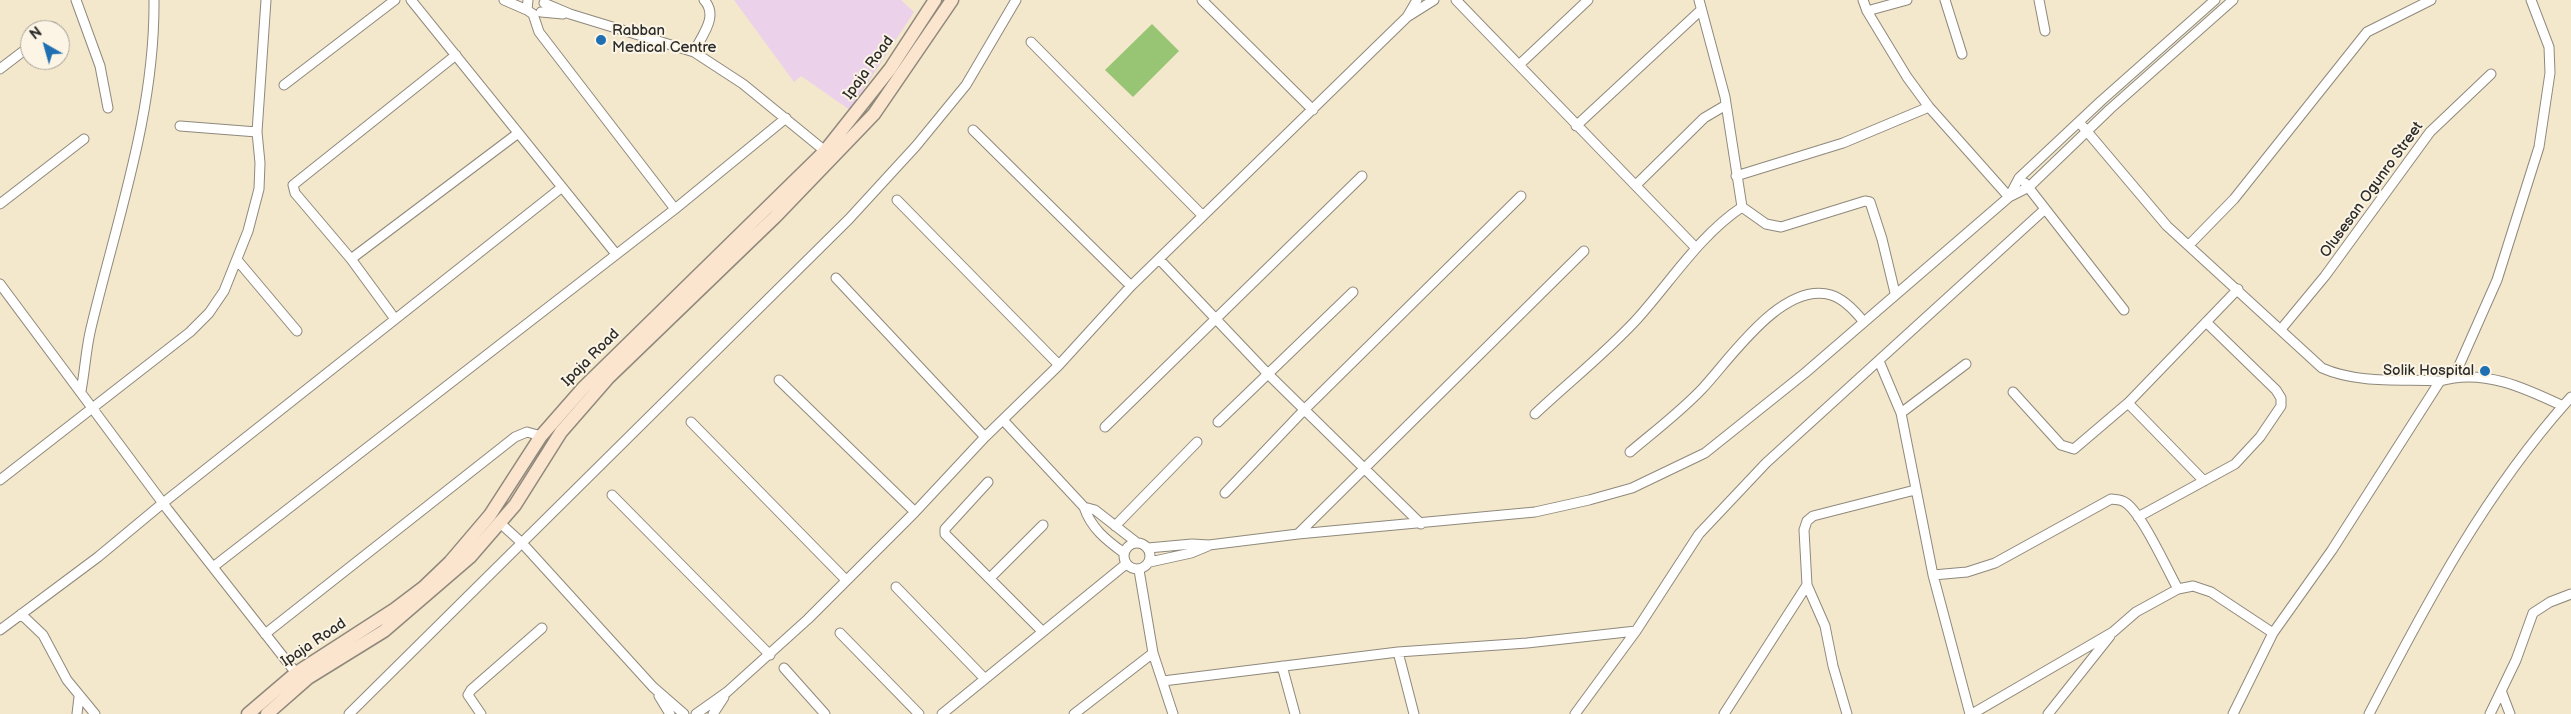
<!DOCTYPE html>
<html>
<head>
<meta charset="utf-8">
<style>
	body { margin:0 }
	#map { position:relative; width:2571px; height:714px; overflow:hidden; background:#f3e7cc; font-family:"Balsamiq Sans",sans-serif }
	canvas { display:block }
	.north { position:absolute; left:20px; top:20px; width:50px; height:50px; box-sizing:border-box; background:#fcf5e5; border:1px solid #a8a49b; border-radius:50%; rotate:322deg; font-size:14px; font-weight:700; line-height:20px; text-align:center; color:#2b2b2b }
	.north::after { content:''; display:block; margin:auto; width:18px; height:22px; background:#1f6fb2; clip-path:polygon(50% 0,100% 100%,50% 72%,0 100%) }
</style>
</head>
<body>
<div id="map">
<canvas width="2571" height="714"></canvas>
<div class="north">N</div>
</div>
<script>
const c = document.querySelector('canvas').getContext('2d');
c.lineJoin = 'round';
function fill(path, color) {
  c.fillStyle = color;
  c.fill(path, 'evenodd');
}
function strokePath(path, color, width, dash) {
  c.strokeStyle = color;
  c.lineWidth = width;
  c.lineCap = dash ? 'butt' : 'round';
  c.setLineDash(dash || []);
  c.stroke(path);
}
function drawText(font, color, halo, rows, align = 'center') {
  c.font = font + ' "Balsamiq Sans",sans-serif';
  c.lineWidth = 4;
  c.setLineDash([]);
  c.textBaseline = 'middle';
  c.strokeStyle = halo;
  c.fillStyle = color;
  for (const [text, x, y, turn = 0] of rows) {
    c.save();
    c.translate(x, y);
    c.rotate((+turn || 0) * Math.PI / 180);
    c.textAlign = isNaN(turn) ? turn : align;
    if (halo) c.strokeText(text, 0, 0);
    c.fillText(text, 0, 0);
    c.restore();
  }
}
const built = new Path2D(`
	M 734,0 L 901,0 L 914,12 L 850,110 L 801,76 L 794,82 Z`);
const green = new Path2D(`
	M 1152,24 L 1179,51 L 1133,97 L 1105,70 Z`);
const minor = new Path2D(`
	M 76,0 L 100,66 L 108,108
	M 411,0 L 616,254
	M 504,0 L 527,10
	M 528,0 L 527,10 L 533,14 L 539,32 L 675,209
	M 1202,0 L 1313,110
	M 1456,0 L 1696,248
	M 1863,0 L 1867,11 L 1907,77 L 1929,107 L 2009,197
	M 1945,0 L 1962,54
	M 2039,0 L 2045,31
	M 544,3 L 570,14 L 694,52 L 743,84 L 825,151
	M 1867,11 L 1907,0
	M 541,12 L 563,14
	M 1407,17 L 1417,0
	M 50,30 L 53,27
	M 1031,42 L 1203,216
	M 694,52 C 702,35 719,16 704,0
	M 1519,65 L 1588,0
	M 0,69 L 30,46
	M 284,85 L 395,0
	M 2079,122 L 2167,226 L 2322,368 C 2358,384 2402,379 2440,381 C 2483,368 2525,388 2563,406
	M 180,126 L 257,132
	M 1576,126 L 1701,10
	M 973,130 L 1131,286
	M 1736,176 L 1843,143 L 1929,107
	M 2025,183 L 2124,310
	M 1636,185 L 1704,118 L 1726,105
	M 2009,197 L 2019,178 L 2101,101 L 2215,0
	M 897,200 L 1059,365
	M 0,204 L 84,139
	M 1742,207 L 1766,224 L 1781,227 L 1865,201 L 1870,202 L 1882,239 L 1895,293
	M 2189,245 L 2234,199 L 2367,32 L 2431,0
	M 351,259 L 517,134
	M 1159,259 L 1268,374 L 1421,524
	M 238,261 L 297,331
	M 836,278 L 985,437
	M 0,284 L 168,510 L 296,673
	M 395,319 L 351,259 L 295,193 L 293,185 L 456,55
	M 2282,328 L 2325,276 L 2430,132 L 2491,74
	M 1879,361 L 1901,413 L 1933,575 L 1970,714
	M 2454,377 L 2497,280 L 2539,147 L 2550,73 L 2549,47 L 2531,0
	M 779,380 L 915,512
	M 81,391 C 85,370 86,348 91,328 C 117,219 155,113 154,0
	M 2013,392 L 2061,445 L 2074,449 L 2128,403 L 2238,289
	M 2128,403 L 2204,481
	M 1901,413 L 1966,364
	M 1535,414 C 1569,382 1607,352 1638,318 C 1672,280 1700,235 1742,207 L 1725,97 L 1699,0
	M 1003,420 L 1084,507 C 1091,528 1106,540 1124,553
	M 691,422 L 846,580
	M 1218,422 L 1353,292
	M 1105,427 L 1362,176
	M 1630,452 C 1655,431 1680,412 1702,389 C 1731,358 1782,281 1831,295 C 1844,299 1855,311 1863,321
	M 0,480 L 190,332 L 209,313 L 224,291 L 248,231 L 259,189 L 260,163 L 257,132 L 266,0
	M 988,482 L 945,529 L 945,534 L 1042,631
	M 1225,493 L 1305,409 L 1521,196
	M 612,495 L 770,655
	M 1084,507 L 1095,510 L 1136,542
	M 2138,517 L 2235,464 L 2260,437 L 2281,406 L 2281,398 L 2276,390 L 2206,322
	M 500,523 L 522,543 L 653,687 L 684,714
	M 1115,526 L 1197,442
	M 1298,534 L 1584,251
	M1124 556a13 13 0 1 1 26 0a13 13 0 1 1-26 0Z
	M 1148,548 L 1192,544 L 1209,545 L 1298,534 L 1535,512 L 1589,500 L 1632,488 L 1705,453 L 1805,373 L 2009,197 L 2029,187 L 2110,109 L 2233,0
	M 1150,562 L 1191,553 L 1208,546
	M 213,567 L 675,209 L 786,118
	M 1139,570 L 1153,653 L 1173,714
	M 1933,575 L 1967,572 L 1995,563 L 2111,499 C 2116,500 2121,499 2126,503 C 2142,514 2167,569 2178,589
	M 990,578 L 1043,525
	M 896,587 L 985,679
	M 21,614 L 43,635 L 67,680 L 95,714
	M 0,630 L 98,557 L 163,503 L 561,188
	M 840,633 L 919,714
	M 265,634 L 515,437 L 527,432 L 541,436
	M 1398,652 L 1414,714
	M 1282,666 L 1295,714
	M 784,668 L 825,714
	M 1163,681 L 1398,652 L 1527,643 L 1636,631
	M 2502,693 L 2510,714
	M 659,696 L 670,714
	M 77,714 L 79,697
	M 349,714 L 849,219 L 916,146 L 966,85 L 1016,0
	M 481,714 L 468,695 L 471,690 L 542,628
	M 696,714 L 727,692 L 808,619 L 915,512 L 985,437 L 1059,365 L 1131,286 L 1407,17 L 1434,0
	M 713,714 L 724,697
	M 942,714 L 1126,564
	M 1074,714 L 1153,653
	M 1575,714 L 1636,631 L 1699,534 L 1766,463 L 2044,210
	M 1724,714 L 1807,585
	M 1847,714 L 1833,666 L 1825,626 L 1807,585 L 1804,530 L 1807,521 L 1813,516 L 1915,490
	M 1972,714 L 2113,632 L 2136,612 L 2178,589 L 2193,586 L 2211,592 L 2273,633
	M 2048,714 L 2110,636
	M 2233,714 L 2273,633 L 2332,550 L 2440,381
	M 2369,714 C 2427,602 2486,491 2571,397
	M 2490,714 L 2516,660 L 2533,613 L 2550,602 L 2571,594`);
const secondary = new Path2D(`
	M 248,714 L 296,673 L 395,609 L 424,587 L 450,562 L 490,515 L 541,436 L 584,387 L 825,151 L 890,69 L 935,0
	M 267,714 L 308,678 L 384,631 L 470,557 L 515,505 L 561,432 L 608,378 L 775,217 L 874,114 L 952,0`);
const markers = [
	[601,40,6,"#1f6fb2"],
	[2485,371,6,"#1f6fb2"]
];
const poiNames = [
	["Rabban",612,31],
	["Medical Centre",612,48],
	["Solik Hospital",2474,371,"right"]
];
const streetNames = [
	["Ipaja Road",869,68,-54],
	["Olusesan Ogunro Street",2372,190,-54],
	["Ipaja Road",591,358,-45],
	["Ipaja Road",314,643,-34]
];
fill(built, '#ecd1ea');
fill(green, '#97c573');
strokePath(minor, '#8f897c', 11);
strokePath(secondary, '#8f897c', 15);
strokePath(minor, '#fff', 9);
strokePath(secondary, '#fce5cf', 12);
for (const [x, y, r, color] of markers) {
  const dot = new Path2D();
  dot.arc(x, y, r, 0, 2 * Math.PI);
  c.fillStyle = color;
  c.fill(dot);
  strokePath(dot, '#fcf5e5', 2);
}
drawText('15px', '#2b2b2b', '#fcf5e5', poiNames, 'left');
drawText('15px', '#2b2b2b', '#fcf5e5', streetNames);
</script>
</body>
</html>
